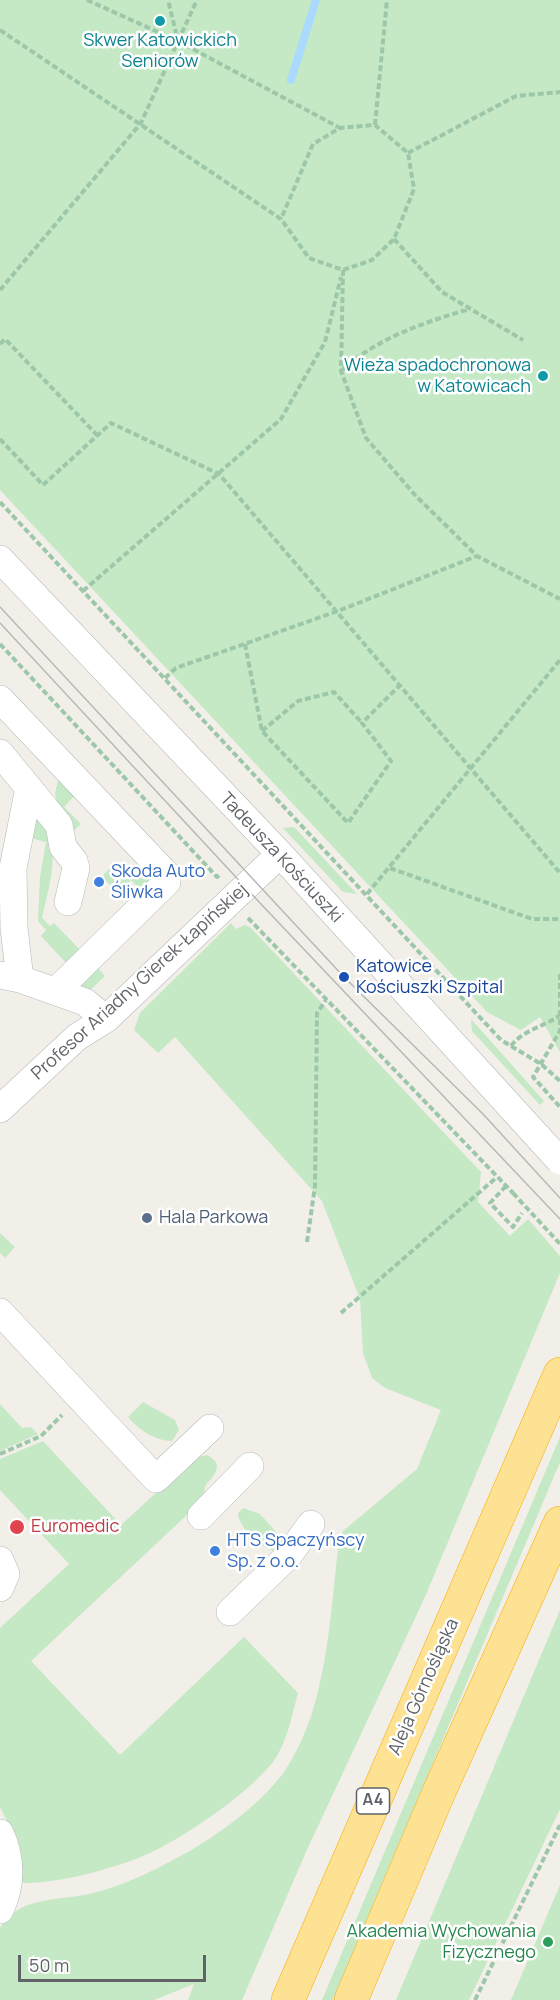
<!DOCTYPE html>
<html>
<head>
<meta charset="utf-8">
<style>
	body { margin:0 }
	#map { position:relative; width:560px; height:2000px; overflow:hidden; background:#f1efe8; font-family:Manrope,sans-serif }
	canvas { display:block }
	.scale { position:absolute; left:18px; top:1955px; width:188px; height:27px; box-sizing:border-box; border:3px solid #5f6368; border-top:0; padding-left:8px; font-size:18px; line-height:21px; white-space:nowrap; color:#5f6368; -webkit-text-stroke:4px #fff; paint-order:stroke }
</style>
</head>
<body>
<div id="map">
<canvas width="560" height="2000"></canvas>
<div class="scale">50 m</div>
</div>
<script>
const c = document.querySelector('canvas').getContext('2d');
c.lineJoin = 'round';
function fill(path, color) {
  c.fillStyle = color;
  c.fill(path, 'evenodd');
}
function strokePath(path, color, width, dash) {
  c.strokeStyle = color;
  c.lineWidth = width;
  c.lineCap = dash ? 'butt' : 'round';
  c.setLineDash(dash || []);
  c.stroke(path);
}
function drawText(font, color, halo, rows, align = 'center') {
  c.font = font + ' Manrope,sans-serif';
  c.lineWidth = 5;
  c.setLineDash([]);
  c.textBaseline = 'middle';
  c.strokeStyle = halo;
  c.fillStyle = color;
  for (const [text, x, y, turn = 0] of rows) {
    c.save();
    c.translate(x, y);
    c.rotate((+turn || 0) * Math.PI / 180);
    c.textAlign = isNaN(turn) ? turn : align;
    if (halo) c.strokeText(text, 0, 0);
    c.fillText(text, 0, 0);
    c.restore();
  }
}
const green = new Path2D(`
	M 0,0 L 560,0 L 560,1052 L 540,1017 L 521,1030 L 487,1012 L 0,490 Z
	M 59,775 L 79,791 L 64,807 L 81,824 L 67,837 L 55,794 Z
	M 34,810 C 65,839 50,882 42,918 L 50,926 L 54,923 L 83,953 L 69,966 L 41,936 L 46,930 L 38,921 L 40,877 L 46,842 L 30,838 Z
	M 294,827 L 357,894 L 343,892 L 283,828 Z
	M 117,861 L 134,878 L 149,864 L 156,875 L 145,894 L 131,880 L 118,893 L 104,879 L 104,874 Z
	M 231,923 L 236,929 L 245,925 L 250,927 L 481,1172 L 478,1202 L 510,1236 L 528,1219 L 560,1256 L 560,1273 L 425,1597 L 306,1852 L 242,2000 L 188,2000 L 194,1984 L 154,2000 L 0,2000 L 0,1928 C 19,1896 57,1901 89,1894 C 128,1885 159,1868 193,1849 C 226,1829 264,1801 286,1769 C 328,1706 330,1613 339,1540 L 343,1531 L 417,1469 L 441,1410 L 385,1388 L 372,1378 L 363,1353 L 360,1299 L 322,1201 L 175,1037 L 158,1053 L 134,1030 L 140,1013 Z
	M 93,963 L 105,976 L 84,996 L 77,986 Z
	M 471,1019 L 544,1101 L 540,1105 L 472,1031 Z
	M 0,1233 L 15,1247 L 5,1258 L 0,1253 Z
	M 143,1402 L 175,1420 L 179,1430 L 172,1441 C 155,1441 138,1429 128,1417 Z
	M 0,1404 L 22,1428 L 31,1427 L 38,1434 L 0,1451 Z
	M 560,1437 L 560,1462 L 333,2000 L 322,2000 Z
	M 43,1441 L 121,1525 L 194,1458 L 207,1455 C 225,1464 215,1474 206,1485 C 203,1490 206,1494 204,1499 L 31,1661 L 120,1755 L 244,1637 L 298,1693 C 292,1715 287,1743 273,1762 C 247,1795 181,1840 143,1856 C 111,1869 60,1883 26,1883 L 22,1882 L 19,1844 L 0,1807 L 0,1628 L 69,1564 L 0,1490 L 0,1459 Z
	M 243,1508 L 260,1514 L 285,1542 L 279,1552 C 264,1551 238,1528 238,1513 Z
	M 560,1610 L 560,1809 L 469,2000 L 396,2000 Z
	M 560,1885 L 560,2000 L 511,2000 Z`);
const stream = new Path2D(`
	M 291,80 L 316,0`);
const path = new Path2D(`
	M 87,0 L 178,41 L 340,128
	M 0,30 L 281,219 L 309,258 L 343,270 L 372,260 L 394,239 L 414,189 L 408,153 L 375,125 L 340,128 L 313,144 L 281,219
	M 178,41 L 197,0
	M 375,125 L 387,0
	M 408,153 L 516,96 L 560,92
	M 394,239 L 442,292 L 523,340
	M 343,270 L 341,371 L 366,438 L 415,495 L 477,556 L 560,599
	M 0,290 L 141,123 L 178,41 L 168,0
	M 0,344 L 5,339 L 97,435
	M 341,371 C 377,338 423,323 469,309
	M 0,439 L 43,485 L 111,423 L 219,474 L 560,873
	M 0,502 L 501,1040 L 541,1064 L 560,1081
	M 83,591 L 281,419 L 325,342 L 341,277
	M 0,644 L 217,877 L 219,875
	M 245,644 L 262,731 L 348,823 L 391,761 L 362,723 L 400,685
	M 165,678 L 176,668 L 338,611 L 477,556
	M 262,731 L 298,701 L 334,692 L 362,723
	M 390,868 L 532,919 L 560,919
	M 367,894 L 560,660
	M 248,918 L 513,1193
	M 560,974 L 560,1031 L 533,1077 L 560,1107
	M 511,1046 C 523,1030 543,1027 559,1016
	M 506,1186 L 490,1203 L 513,1227 L 522,1213
	M 307,1242 L 315,1186 L 317,1013 L 326,1000
	M 341,1313 L 497,1177
	M 0,1454 L 41,1436 L 62,1415
	M 475,2000 L 560,1825`);
const minor = new Path2D(`
	M 0,559 L 280,854 L 539,1138
	M 0,699 L 167,875 L 167,882 L 56,991
	M 0,753 L 59,825 L 63,847 L 74,861 L 76,868 L 68,902
	M 0,975 L 20,979 L 85,1002 L 106,1019
	M 20,979 L 14,928 L 13,868 L 29,788
	M 0,1109 L 77,1037 L 106,1019 L 280,854
	M 0,1312 L 156,1479 L 210,1428
	M 201,1516 L 250,1466
	M 0,1560 L 6,1574 L 0,1588
	M 230,1612 L 288,1556 L 311,1524
	M 0,1833 C 12,1859 12,1884 0,1910`);
const highway = new Path2D(`
	M 288,2000 L 560,1374
	M 351,2000 L 439,1792 L 560,1523`);
const tram = new Path2D(`
	M 0,607 L 344,977 L 483,1114 L 560,1198
	M 0,623 L 260,903 L 560,1219`);
const pathBridge = new Path2D(`
	M 513,1193 L 560,1244`);
const minorBridge = new Path2D(`
	M 539,1138 L 560,1161`);
const markers = [
	[160,21,6,"#0f9aa8"],
	[543,376,6,"#0f9aa8"],
	[99,882,6,"#3f7fe0"],
	[344,977,6,"#1a4fb4"],
	[147,1218,6,"#5c6f8a"],
	[17,1527,8,"#e0444e"],
	[215,1551,6,"#3f7fe0"],
	[548,1942,6,"#2e9e5b"]
];
const shields = [
	[373,1801,33]
];
const shieldNames = [
	["A4",373,1801]
];
const cultureNames = [
	["Skwer Katowickich",160,41],
	["Seniorów",160,62],
	["Wieża spadochronowa",531,366,"right"],
	["w Katowicach",531,387,"right"]
];
const streetNames = [
	["Tadeusza Kościuszki",281,858,47],
	["Profesor Ariadny Gierek-Łapińskiej",140,982,-42],
	["Aleja Górnośląska",424,1687,-66]
];
const shopNames = [
	["Skoda Auto",111,872],
	["Śliwka",111,893],
	["HTS Spaczyńscy",227,1541],
	["Sp. z o.o.",227,1562]
];
const transitNames = [
	["Katowice",356,967],
	["Kościuszki Szpital",356,988]
];
const serviceNames = [
	["Hala Parkowa",159,1218]
];
const healthNames = [
	["Euromedic",31,1527]
];
const leisureNames = [
	["Akademia Wychowania",536,1932],
	["Fizycznego",536,1953]
];
fill(green, '#c5e8c5');
strokePath(stream, '#aadaff', 8);
strokePath(minor, '#b5b8bc', 28);
strokePath(highway, '#f9ab00', 34);
strokePath(path, '#9cc7a9', 4, [6, 3]);
strokePath(minor, '#fff', 27);
strokePath(highway, '#fde293', 33);
strokePath(tram, '#b6b7b8', 1.5);
strokePath(minorBridge, '#b5b8bc', 28, []);
strokePath(pathBridge, '#9cc7a9', 4, [6, 3]);
strokePath(minorBridge, '#fff', 27);
for (const [x, y, r, color] of markers) {
  const dot = new Path2D();
  dot.arc(x, y, r, 0, 2 * Math.PI);
  c.fillStyle = color;
  c.fill(dot);
  strokePath(dot, '#fff', 2);
}
for (const [x, y, w] of shields) {
  const box = new Path2D();
  box.roundRect(x - w / 2, y - 13, w, 26, 4.5);
  c.fillStyle = '#fff';
  c.fill(box);
  strokePath(box, '#5f6368', 1.5);
}
drawText('bold 16px', '#5f6368', null, shieldNames);
drawText('18px', '#0d838f', '#fff', cultureNames);
drawText('18px', '#5f6368', '#fff', streetNames);
drawText('18px', '#366cbe', '#fff', shopNames, 'left');
drawText('18px', '#164399', '#fff', transitNames, 'left');
drawText('18px', '#4e5e75', '#fff', serviceNames, 'left');
drawText('18px', '#be3a42', '#fff', healthNames, 'left');
drawText('18px', '#27864d', '#fff', leisureNames, 'right');
</script>
</body>
</html>
